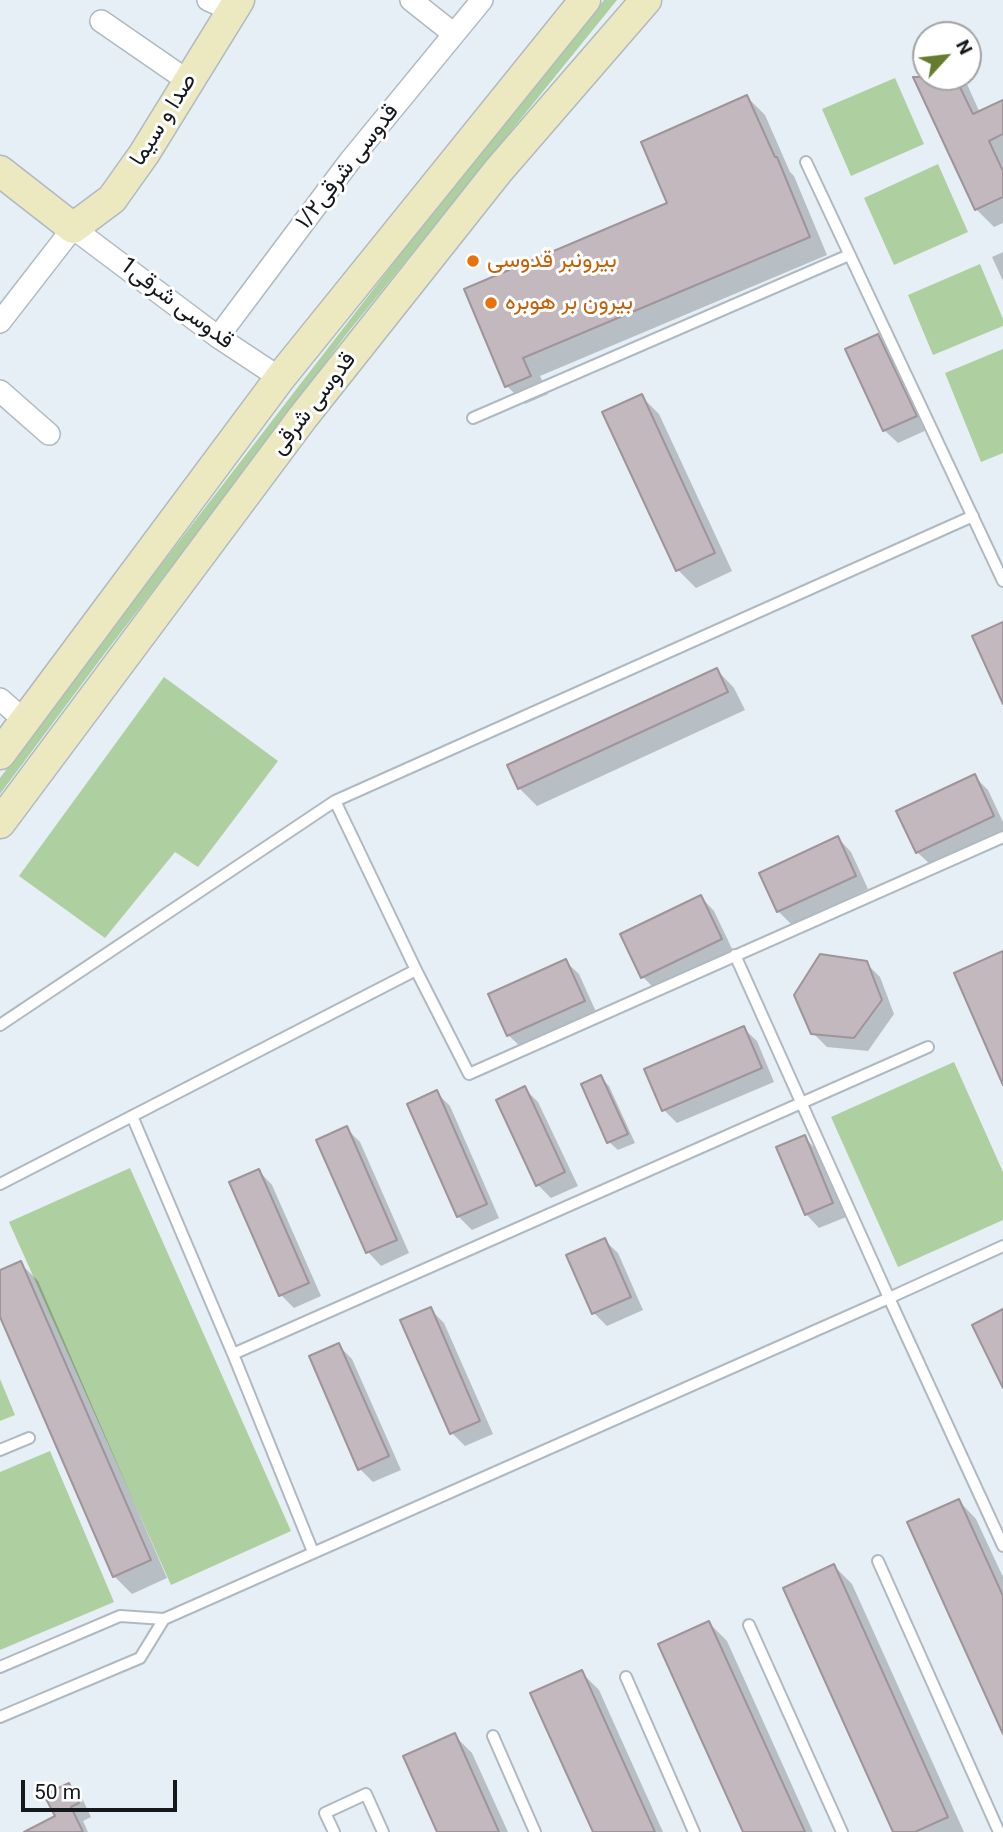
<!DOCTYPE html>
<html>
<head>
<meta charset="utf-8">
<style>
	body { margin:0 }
	#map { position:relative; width:1003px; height:1832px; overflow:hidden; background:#e6eff6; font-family:Roboto,sans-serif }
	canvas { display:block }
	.north { position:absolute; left:912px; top:21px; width:70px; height:70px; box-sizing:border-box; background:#fff; border:2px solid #a2a3a4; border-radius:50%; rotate:63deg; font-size:19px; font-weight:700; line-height:28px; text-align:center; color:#16191c }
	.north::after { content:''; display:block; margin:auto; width:24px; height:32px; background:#667c2d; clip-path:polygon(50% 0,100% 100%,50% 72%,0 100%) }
	.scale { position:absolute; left:21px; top:1780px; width:156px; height:32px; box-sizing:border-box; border:4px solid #16191c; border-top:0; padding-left:9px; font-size:21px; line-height:24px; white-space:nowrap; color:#16191c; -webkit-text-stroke:5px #fff; paint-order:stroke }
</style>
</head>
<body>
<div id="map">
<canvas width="1003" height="1832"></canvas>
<div class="north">N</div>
<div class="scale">50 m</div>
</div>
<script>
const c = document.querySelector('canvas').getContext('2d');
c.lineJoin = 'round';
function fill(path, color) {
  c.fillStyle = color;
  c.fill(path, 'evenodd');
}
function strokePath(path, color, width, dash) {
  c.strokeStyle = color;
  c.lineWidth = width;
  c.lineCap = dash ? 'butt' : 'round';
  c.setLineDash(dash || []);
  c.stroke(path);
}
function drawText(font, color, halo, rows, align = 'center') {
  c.font = font + ' Roboto,Vazirmatn,sans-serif';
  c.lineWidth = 6;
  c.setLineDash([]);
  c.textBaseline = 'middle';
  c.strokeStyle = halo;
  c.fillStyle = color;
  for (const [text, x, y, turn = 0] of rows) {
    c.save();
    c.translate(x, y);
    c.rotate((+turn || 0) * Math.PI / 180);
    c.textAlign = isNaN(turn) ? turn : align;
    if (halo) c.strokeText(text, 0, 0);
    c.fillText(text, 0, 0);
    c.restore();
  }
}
const green = new Path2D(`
	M 604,0 L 617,0 L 345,336 L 261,450 L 105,653 L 0,794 L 0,778 L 80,670 L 456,182 Z
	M 895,78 L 924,144 L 851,176 L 822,109 Z
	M 938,164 L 968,232 L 894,265 L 864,198 Z
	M 980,264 L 1003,319 L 1003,326 L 933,355 L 908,295 Z
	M 1003,349 L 1003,453 L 981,462 L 945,373 Z
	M 164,677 L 278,761 L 198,867 L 175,852 L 105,938 L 19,876 Z
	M 954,1062 L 1003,1172 L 1003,1220 L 898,1267 L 831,1117 Z
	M 130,1168 L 291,1531 L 171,1585 L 9,1222 Z
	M 0,1379 L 15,1415 L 0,1421 Z
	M 50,1451 L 114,1602 L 0,1650 L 0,1472 Z`);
const shadow = new Path2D(`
	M 926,75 L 926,77 L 961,77 L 966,82 L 980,113 L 1003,102 L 1003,223 L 994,227 L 976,209 L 916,79 Z
	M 747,97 L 765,115 L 790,172 L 794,176 L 827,255 L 540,376 L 548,394 L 525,404 L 507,386 L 466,290 L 669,204 Z
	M 1003,252 L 1003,281 L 992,257 Z
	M 878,336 L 891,349 L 929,429 L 898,443 L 884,430 Z
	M 641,396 L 659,414 L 732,571 L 696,588 L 678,570 Z
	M 717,670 L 734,688 L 745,710 L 537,806 L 519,788 Z
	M 974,776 L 988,790 L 1003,822 L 1003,831 L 931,865 L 917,852 Z
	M 838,838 L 851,852 L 868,889 L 792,925 L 778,911 Z
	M 701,897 L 714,911 L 734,953 L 656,990 L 643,977 Z
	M 565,961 L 579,974 L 597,1014 L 522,1048 L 508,1035 Z
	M 866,963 L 880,977 L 894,1014 L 868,1051 L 827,1047 L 813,1033 Z
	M 743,1028 L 757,1041 L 774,1082 L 677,1123 L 664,1110 Z
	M 600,1077 L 609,1086 L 635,1143 L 618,1150 L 609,1142 Z
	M 525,1089 L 538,1102 L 578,1186 L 551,1198 L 538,1185 Z
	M 437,1093 L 450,1106 L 499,1218 L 472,1230 L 458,1216 Z
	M 346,1128 L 360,1142 L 409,1253 L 381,1266 L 368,1252 Z
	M 804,1137 L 818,1151 L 846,1217 L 819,1228 L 806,1214 Z
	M 259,1171 L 272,1185 L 321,1296 L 294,1308 L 281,1295 Z
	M 604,1240 L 618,1253 L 643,1310 L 607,1326 L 594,1313 Z
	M 20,1263 L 38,1281 L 167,1578 L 132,1594 L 114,1576 L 0,1313 L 0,1272 Z
	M 430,1309 L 444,1323 L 493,1434 L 465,1446 L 452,1433 Z
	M 338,1345 L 352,1359 L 401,1470 L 373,1482 L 360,1469 Z
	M 959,1501 L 976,1519 L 1003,1577 L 1003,1730 Z
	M 834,1566 L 852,1584 L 964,1832 L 895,1832 Z
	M 709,1623 L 727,1641 L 813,1832 L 745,1832 Z
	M 581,1672 L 599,1690 L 663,1832 L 595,1832 Z
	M 454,1735 L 472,1753 L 508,1832 L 439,1832 Z
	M 69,1785 L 82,1798 L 91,1817 L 83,1821 L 88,1832 L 38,1832 L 57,1817 Z`);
const building = new Path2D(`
	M 913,77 L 955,77 L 973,114 L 1003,100 L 1003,134 L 989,141 L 1003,171 L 1003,197 L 975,210 Z
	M 747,95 L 775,157 L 777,157 L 810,237 L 523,358 L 531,376 L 505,387 L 464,289 L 667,203 L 641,142 Z
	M 878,334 L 917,416 L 883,431 L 845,349 Z
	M 642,394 L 715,553 L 676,571 L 602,412 Z
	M 1003,622 L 1003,704 L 972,636 Z
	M 717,668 L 728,692 L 518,789 L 507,765 Z
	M 975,774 L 994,816 L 916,853 L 896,811 Z
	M 838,836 L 856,876 L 777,912 L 759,873 Z
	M 701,895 L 722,939 L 641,978 L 620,934 Z
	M 1003,951 L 1003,1085 L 954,973 Z
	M 820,954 L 867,961 L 882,1000 L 854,1038 L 811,1034 L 794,995 Z
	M 566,959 L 585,1001 L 507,1036 L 488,994 Z
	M 744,1026 L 762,1068 L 662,1111 L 644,1069 Z
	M 601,1075 L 628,1134 L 607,1143 L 581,1084 Z
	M 525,1086 L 565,1172 L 536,1186 L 496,1100 Z
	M 437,1090 L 487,1204 L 457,1217 L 407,1104 Z
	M 347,1126 L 397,1240 L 366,1253 L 316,1140 Z
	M 805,1135 L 833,1203 L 805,1215 L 776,1147 Z
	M 259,1169 L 309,1283 L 279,1296 L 229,1182 Z
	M 605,1238 L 631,1297 L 592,1314 L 566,1255 Z
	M 21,1261 L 151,1560 L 113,1577 L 0,1317 L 0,1270 Z
	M 431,1307 L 480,1421 L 450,1434 L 400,1320 Z
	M 1003,1309 L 1003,1388 L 972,1325 Z
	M 339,1343 L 389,1456 L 358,1470 L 309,1356 Z
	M 959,1499 L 1003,1596 L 1003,1734 L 907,1522 Z
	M 834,1564 L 948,1817 L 915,1832 L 893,1832 L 783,1588 Z
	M 709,1621 L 805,1832 L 743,1832 L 658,1644 Z
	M 582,1670 L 655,1832 L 593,1832 L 530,1693 Z
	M 455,1733 L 499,1832 L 437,1832 L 403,1756 Z
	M 69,1783 L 79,1803 L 71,1807 L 83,1832 L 24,1832 L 55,1816 L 44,1795 Z`);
const lane = new Path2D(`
	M 806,162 L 1003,581
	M 473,418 L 849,255
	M 735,955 L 889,1298 L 1003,1246
	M 416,970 L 335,801 L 973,516
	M 0,1025 L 335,801
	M 132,1116 L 233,1354
	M 0,1184 L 416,970 L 469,1074 L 1003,837
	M 0,1450 L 29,1438
	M 313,1552 L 233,1354 L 928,1047
	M 878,1561 L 999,1832
	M 749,1625 L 842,1832
	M 0,1667 L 120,1616 L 164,1619 L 889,1298 L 1003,1546
	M 626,1677 L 694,1832
	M 0,1717 L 140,1658 L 164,1619
	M 493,1736 L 535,1832
	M 334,1832 L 325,1813 L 366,1794 L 383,1832`);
const street = new Path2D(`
	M 208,0 L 233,11
	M 411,0 L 454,34
	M 101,21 L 188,81
	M 0,322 L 73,228 L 218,337 L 280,378
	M 218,337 L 349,162 L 482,0
	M 0,391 L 49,434
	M 0,699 L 25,721`);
const secondary = new Path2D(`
	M 0,171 L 73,228 L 112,199 L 144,154 L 239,0
	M 0,754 L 280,378 L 585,0
	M 0,823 L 303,417 L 498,171 L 646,0`);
const markers = [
	[473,261,7,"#e8710a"],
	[491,303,7,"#e8710a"]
];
const streetNames = [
	["صدا و سیما",164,120,-58],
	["قدوسی شرقی۱/۲",348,167,-52],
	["1قدوسی شرقی",176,304,37],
	["قدوسی شرقی",314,404,-52]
];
const foodNames = [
	["بیرونبر قدوسی",487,261],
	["بیرون بر هوبره",505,303]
];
fill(green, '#aecfa0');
fill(shadow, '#0003');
fill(building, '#c3b8bd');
strokePath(building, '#9e9499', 2);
strokePath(lane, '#b0b9c0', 14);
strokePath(street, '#b0b9c0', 24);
strokePath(secondary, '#b0b9c0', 33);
strokePath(lane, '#fff', 10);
strokePath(street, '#fff', 21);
strokePath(secondary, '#ece8c0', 30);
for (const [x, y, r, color] of markers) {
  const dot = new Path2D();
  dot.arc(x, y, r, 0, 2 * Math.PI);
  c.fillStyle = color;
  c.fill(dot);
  strokePath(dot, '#fff', 2.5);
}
drawText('23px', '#16191c', '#fff', streetNames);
drawText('23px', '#c56008', '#fff', foodNames, 'left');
</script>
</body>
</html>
